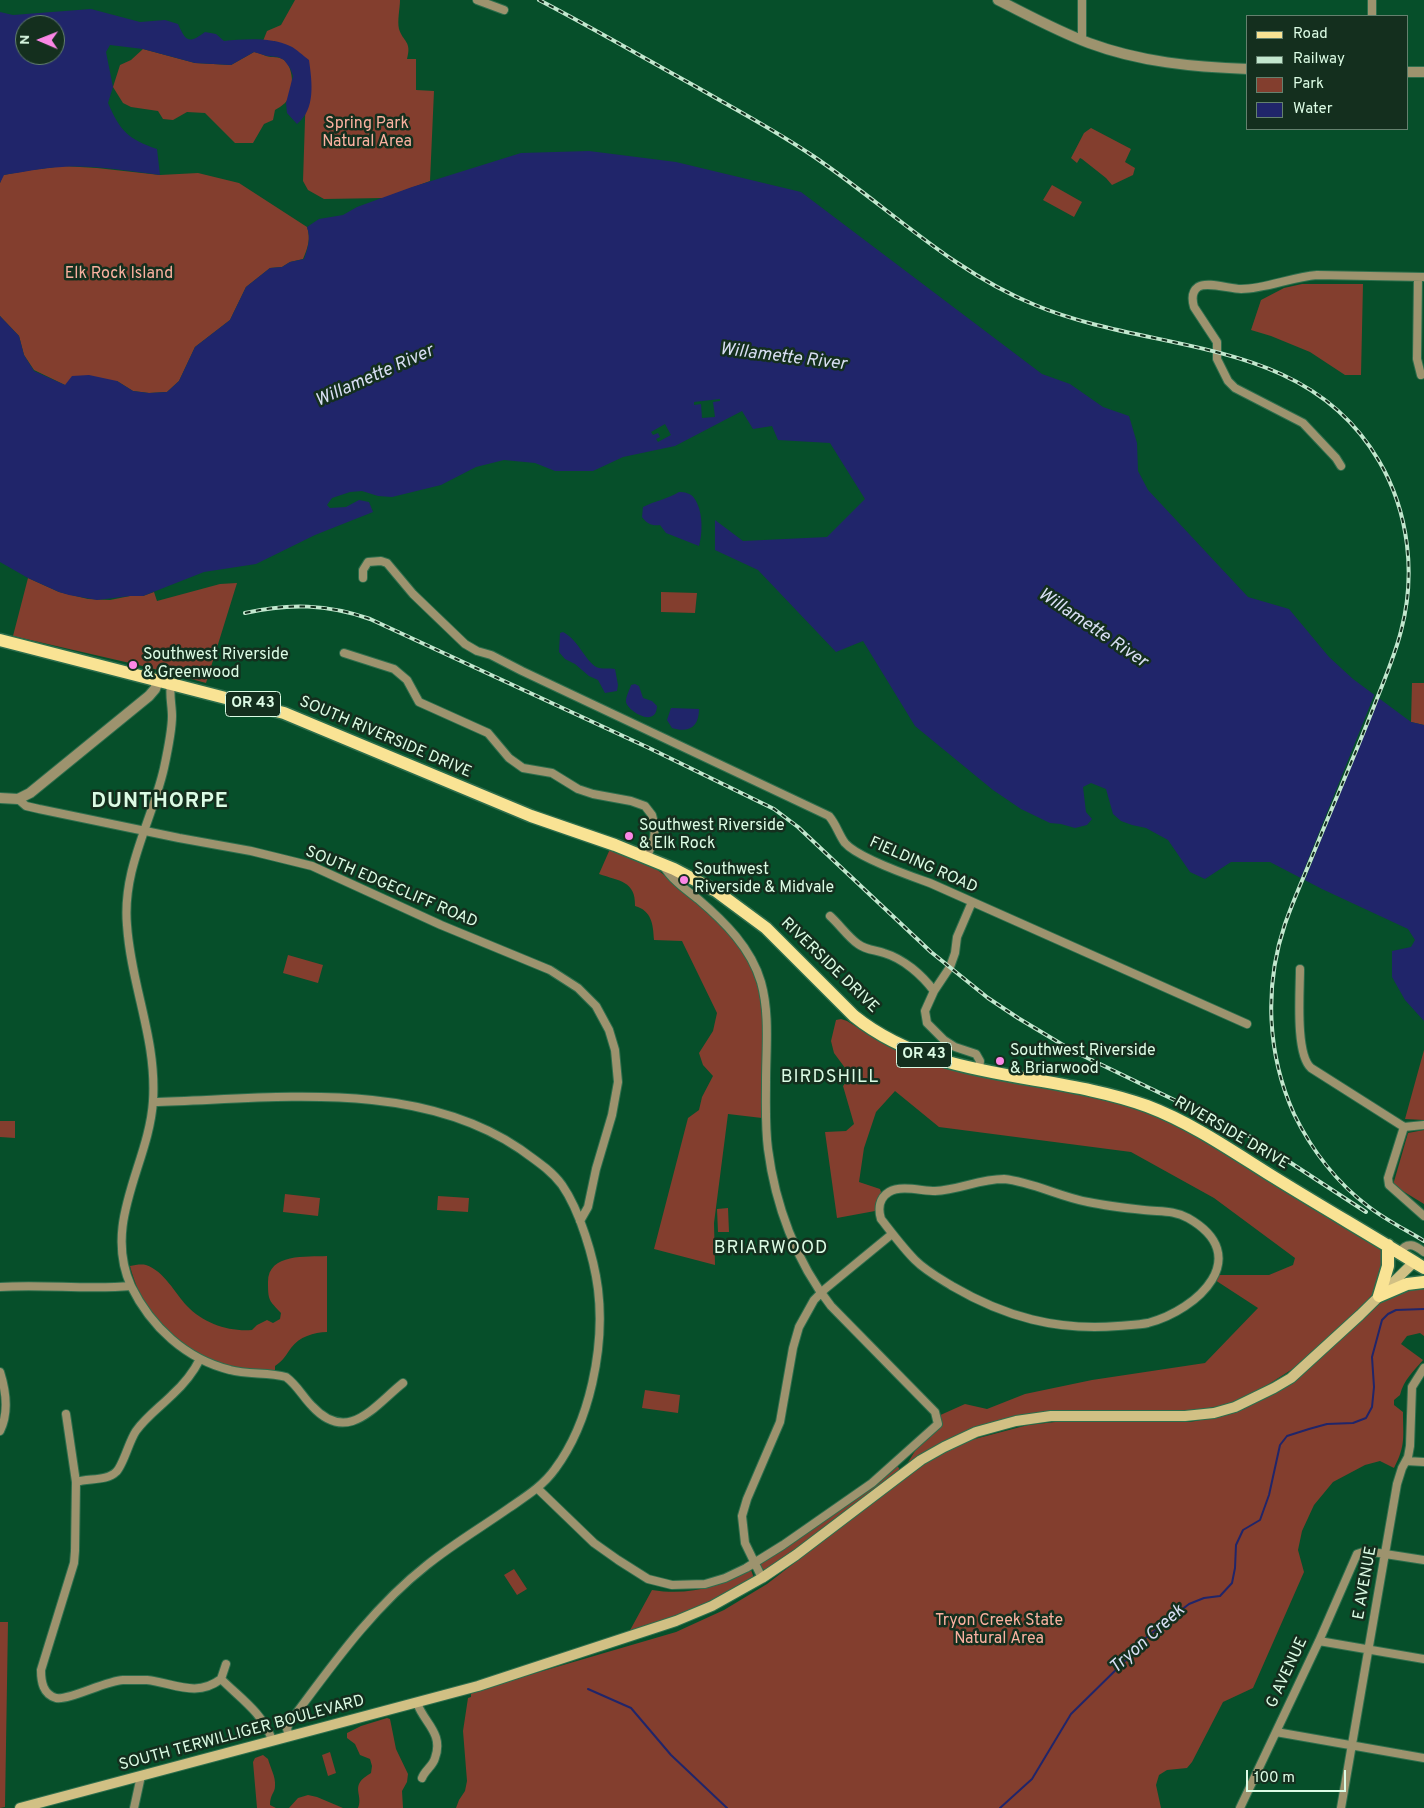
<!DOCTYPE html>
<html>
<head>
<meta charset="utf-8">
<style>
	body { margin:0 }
	#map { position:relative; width:1424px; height:1808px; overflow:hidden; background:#064f2a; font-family:Overpass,sans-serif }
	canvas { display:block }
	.legend { position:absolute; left:1246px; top:15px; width:162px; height:115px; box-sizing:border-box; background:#142f1e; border:1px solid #64816e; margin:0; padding:6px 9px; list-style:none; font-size:15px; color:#dcfce5 }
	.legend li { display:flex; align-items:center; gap:10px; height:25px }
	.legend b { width:25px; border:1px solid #64816e }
	.north { position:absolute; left:15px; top:15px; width:50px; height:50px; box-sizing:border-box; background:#142f1e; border:1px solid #64816e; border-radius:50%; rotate:271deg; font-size:14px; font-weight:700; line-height:20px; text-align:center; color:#dcfce5 }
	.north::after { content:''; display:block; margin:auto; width:18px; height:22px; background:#fb87e6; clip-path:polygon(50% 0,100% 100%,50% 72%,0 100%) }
	.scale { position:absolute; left:1246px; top:1770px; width:100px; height:22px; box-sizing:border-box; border:2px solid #dcfce5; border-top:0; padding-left:6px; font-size:15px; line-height:18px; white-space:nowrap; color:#dcfce5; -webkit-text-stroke:4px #142f1e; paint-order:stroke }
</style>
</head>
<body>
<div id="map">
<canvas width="1424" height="1808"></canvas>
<ul class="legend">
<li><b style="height:6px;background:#f9e394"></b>Road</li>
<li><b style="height:6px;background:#c2e7ce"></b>Railway</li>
<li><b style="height:14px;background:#833e2e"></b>Park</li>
<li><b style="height:14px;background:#20256a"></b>Water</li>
</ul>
<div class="north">N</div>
<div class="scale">100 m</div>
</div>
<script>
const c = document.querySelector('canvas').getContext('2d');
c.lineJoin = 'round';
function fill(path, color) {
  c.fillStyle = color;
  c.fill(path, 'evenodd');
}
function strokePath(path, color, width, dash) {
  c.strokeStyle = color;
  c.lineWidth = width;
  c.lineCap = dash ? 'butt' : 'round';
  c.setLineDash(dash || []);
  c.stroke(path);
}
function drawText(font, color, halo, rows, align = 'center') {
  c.font = font + ' Overpass,sans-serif';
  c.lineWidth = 5;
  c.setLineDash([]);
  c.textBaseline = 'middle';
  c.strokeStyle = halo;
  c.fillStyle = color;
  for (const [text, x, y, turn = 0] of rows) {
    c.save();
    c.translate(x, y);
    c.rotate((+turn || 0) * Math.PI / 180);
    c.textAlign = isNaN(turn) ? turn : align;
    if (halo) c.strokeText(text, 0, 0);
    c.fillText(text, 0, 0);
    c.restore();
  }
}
const green = new Path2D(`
	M 295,0 L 400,0 C 400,8 397,21 399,29 C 403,42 412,41 407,59 L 416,59 L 416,90 L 434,91 L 430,181 L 384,198 L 324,199 L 308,190 L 303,181 L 307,59 L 274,41 L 263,41 L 267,31 L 281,25 Z
	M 143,49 L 195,63 L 231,65 L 254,52 C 259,53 262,54 266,56 C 272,58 279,56 284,60 C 295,69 294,94 285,103 C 282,106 278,108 275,110 L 273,120 L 264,124 L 253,143 L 235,143 L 205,113 L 187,112 L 173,120 L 163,119 L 158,111 L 131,107 L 123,103 L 113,87 L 120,65 L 131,60 Z
	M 1091,128 L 1131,149 L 1125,162 L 1135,168 L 1133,175 L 1112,185 L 1106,178 L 1082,159 L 1080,158 L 1077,163 L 1071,158 L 1084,133 Z
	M 63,166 L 97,168 L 160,175 L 198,173 L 239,183 L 307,227 C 311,239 308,247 303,259 L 290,262 L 282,267 L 270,268 L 246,287 L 230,320 L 195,347 L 179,381 L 167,392 L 149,393 L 133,391 L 117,381 L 65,385 L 34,370 L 24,355 L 19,336 L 0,316 L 0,183 L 3,175 L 31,170 Z
	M 1052,185 L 1082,202 L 1074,217 L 1043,200 Z
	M 1302,284 L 1363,284 L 1361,375 L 1345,375 L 1310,352 L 1271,336 L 1251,330 L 1261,300 L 1284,288 Z
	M 28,578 L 59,592 L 88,599 L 110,600 L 130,596 L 143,596 L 154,592 L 157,601 L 220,584 L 237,583 L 206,683 L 147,667 L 13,636 Z
	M 661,592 L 697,593 L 695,613 L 661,612 Z
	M 1412,683 L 1424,683 L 1424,725 L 1411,722 Z
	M 610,849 L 646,861 L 700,903 L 739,944 L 750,964 L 759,990 L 762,1014 L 762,1118 L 728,1114 L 714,1223 L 715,1265 L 654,1249 L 688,1118 L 699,1110 L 702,1097 L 713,1076 L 703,1065 L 699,1053 L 713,1031 L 717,1013 L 682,941 L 654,940 C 653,924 652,911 635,906 C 636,881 619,881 599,874 Z
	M 288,955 L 323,965 L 318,983 L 283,973 Z
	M 841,1019 L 847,1021 L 886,1045 L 933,1064 L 1101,1097 L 1139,1108 L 1183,1128 L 1382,1249 L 1385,1253 L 1378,1288 L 1366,1302 L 1294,1368 L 1255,1393 L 1231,1404 L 1192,1411 L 1070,1411 L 1025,1415 L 907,1464 L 936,1417 L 965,1404 L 987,1409 L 1025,1394 L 1092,1380 L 1205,1363 L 1258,1308 L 1215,1280 L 1218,1275 L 1269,1275 L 1293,1265 L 1295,1258 L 1214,1198 L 1131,1152 L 939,1127 L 895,1091 L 876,1112 L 864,1148 L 859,1182 L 880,1189 L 882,1195 L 875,1211 L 837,1218 L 825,1132 L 846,1131 L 854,1124 L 843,1086 L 851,1076 L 834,1053 L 831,1041 L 836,1020 Z
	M 1424,1050 L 1424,1120 L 1405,1119 Z
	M 0,1121 L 15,1121 L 15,1138 L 0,1137 Z
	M 1424,1130 L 1424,1204 L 1393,1185 L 1408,1133 Z
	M 285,1194 L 320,1198 L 318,1216 L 283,1212 Z
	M 438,1196 L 469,1198 L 468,1212 L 437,1210 Z
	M 728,1208 L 729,1232 L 718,1232 L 717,1209 Z
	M 327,1256 L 327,1332 C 314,1332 299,1337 291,1348 C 286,1355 283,1361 275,1366 L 275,1372 C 204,1369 149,1338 130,1266 C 135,1265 141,1264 146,1265 C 164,1271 175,1293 187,1306 C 203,1323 229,1332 252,1330 L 257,1325 L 267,1320 L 273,1323 L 280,1319 L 281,1313 C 269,1300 268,1301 268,1282 C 268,1253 307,1257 327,1256 Z
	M 1424,1284 L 1424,1336 L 1420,1333 L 1407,1336 L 1401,1344 L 1423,1360 C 1414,1371 1404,1379 1400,1395 L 1394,1400 L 1394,1405 L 1403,1412 C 1403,1437 1406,1445 1394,1468 L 1380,1461 L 1365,1465 L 1333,1482 L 1314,1505 L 1302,1531 L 1298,1550 L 1304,1572 L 1253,1688 L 1223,1702 L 1192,1762 L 1187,1768 L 1167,1770 L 1159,1775 L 1156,1785 L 1161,1808 L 456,1808 L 459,1800 L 465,1791 L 467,1781 L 463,1731 L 468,1698 L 471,1697 L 471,1692 L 676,1632 L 724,1610 L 767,1584 L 923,1464 L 945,1451 L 971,1440 L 1028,1425 L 1055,1422 L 1190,1422 L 1211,1418 L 1258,1401 L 1380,1302 L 1390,1295 Z
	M 645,1390 L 680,1395 L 678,1413 L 642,1408 Z
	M 897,1465 L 900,1470 L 768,1571 L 762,1569 L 758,1564 Z
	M 514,1569 L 527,1589 L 517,1595 L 504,1575 Z
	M 751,1570 L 754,1578 L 694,1610 L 628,1634 L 652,1590 C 688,1596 719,1587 751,1570 Z
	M 0,1622 L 8,1622 L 5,1807 L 0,1808 Z
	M 387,1718 L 390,1719 L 396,1749 L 408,1774 L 407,1782 L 402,1791 L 403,1808 L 358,1808 C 364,1794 348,1786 371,1773 L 372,1766 L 370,1759 L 360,1755 L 355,1744 L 347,1738 L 347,1733 L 361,1726 Z
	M 330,1752 L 336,1773 L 328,1776 L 322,1755 Z
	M 263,1755 L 268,1759 C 270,1767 276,1777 275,1786 C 275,1793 270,1794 270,1805 L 276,1808 L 257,1808 L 253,1762 L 255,1758 Z
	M 308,1795 L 317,1797 L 343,1808 L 289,1808 L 298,1798 Z`);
const water = new Path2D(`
	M 91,9 L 140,22 L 165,20 L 178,24 C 186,42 189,44 205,32 L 216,34 L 224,41 C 244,39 271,37 290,46 C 297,49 303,56 309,60 C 312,82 316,109 297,124 L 287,113 L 286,103 L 293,76 L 290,68 L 284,60 L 278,57 L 267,56 L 254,52 L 231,65 L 195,63 L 143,49 L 110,45 L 106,52 L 113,87 L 108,103 C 120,131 128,139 157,149 L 160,175 C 128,171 94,165 62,167 C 42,168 23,172 4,175 L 0,183 L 0,12 L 13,15 ZM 25,25 L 55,25 L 55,55 L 25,55 Z
	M 589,151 L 676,162 L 801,192 L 1042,374 L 1070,384 L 1103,407 L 1129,416 L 1137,443 L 1138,471 L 1148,490 L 1248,597 L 1289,609 L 1329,657 L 1353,679 L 1411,722 L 1424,725 L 1424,1021 L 1405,1000 L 1392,977 L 1392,951 L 1411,947 L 1415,940 L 1408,929 L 1322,889 L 1270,862 L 1231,862 L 1205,879 L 1190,872 L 1168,840 L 1146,828 L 1132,825 L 1121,821 L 1113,814 L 1106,789 L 1091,783 L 1083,787 L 1086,812 L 1092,819 L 1087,825 L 1075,828 L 1061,824 L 1050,823 L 1021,809 L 993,790 L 915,726 L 863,641 L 836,652 L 758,570 L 715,550 L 715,520 L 743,541 L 827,537 L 865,499 L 830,443 L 778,440 L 772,426 L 753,429 L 742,411 L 675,446 L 623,457 L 593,471 L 555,471 L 535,463 L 504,460 L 476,467 L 441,485 L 392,497 L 378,496 L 362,491 L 350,492 L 332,498 L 327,505 L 330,508 L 346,507 L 359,500 L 369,502 L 373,512 L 315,535 L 256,564 L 204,572 L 143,596 L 130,596 L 97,600 L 69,595 L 59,592 L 28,578 L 0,562 L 0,316 L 19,336 L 24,355 L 34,371 L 65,385 L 72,376 L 89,375 L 117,381 L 133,391 L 149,393 L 167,392 L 179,381 L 195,347 L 230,320 L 246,287 L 270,268 L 282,267 L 290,262 L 304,259 C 308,247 311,239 307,227 L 319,219 L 343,215 L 357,207 L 412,187 L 521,153 Z
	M 679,492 C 684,492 691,493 694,498 C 703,510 703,532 699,546 L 666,533 L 660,525 C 652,526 647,524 642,517 L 643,507 C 655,501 667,499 679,492 Z
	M 563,632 C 579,640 587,665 599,668 C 604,669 610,668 615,669 L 618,685 L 617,691 L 605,693 L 598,680 L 589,676 L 575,664 L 565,659 L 559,652 L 560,633 Z
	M 635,684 L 639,686 L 643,698 L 652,701 L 657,706 C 656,730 625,709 626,701 C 626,696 630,689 631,685 Z
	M 671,708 L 699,709 C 699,728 688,733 672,728 L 667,720 Z`);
const pier = new Path2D(`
	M 720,399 L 720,401 L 713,402 L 715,417 L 702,418 L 701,404 L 694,405 L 694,402 Z
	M 665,424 L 671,435 L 658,442 L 656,439 L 660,437 L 658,433 L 653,435 L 651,432 Z
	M 1375,693 L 1379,695 L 1304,882 L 1300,880 Z`);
const stream = new Path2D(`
	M 588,1689 L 631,1708 L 671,1755 L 727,1808
	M 1000,1808 L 1032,1779 L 1071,1714 L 1129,1657 L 1143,1640 L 1189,1604 L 1204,1598 L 1220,1596 L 1232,1583 L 1235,1568 L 1236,1545 L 1243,1530 L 1260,1520 L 1269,1495 L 1280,1445 L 1287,1436 L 1309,1429 L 1327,1424 L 1353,1423 L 1366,1418 L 1372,1407 L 1374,1387 L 1372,1357 L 1382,1320 L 1388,1314 L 1396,1310 L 1424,1309`);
const minor = new Path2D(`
	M 477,0 L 504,10
	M 1372,0 L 1372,16
	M 1082,40 L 1082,0
	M 1418,277 L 1417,359 L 1421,375
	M 1341,466 L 1336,458 L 1303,423 L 1235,388 L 1228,381 L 1217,359 L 1217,342 L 1194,307 C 1192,300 1191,292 1198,287 C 1207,281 1230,289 1241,289 C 1266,289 1291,277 1317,275 L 1424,277
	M 363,578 L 363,570 L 368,562 L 381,561 L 387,563 L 413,594 L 465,644 L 477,651 L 491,655 L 522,671 L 829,816 C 836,824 839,835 845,843 C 858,858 910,876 930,883 L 1247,1024
	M 344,653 L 394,669 L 407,680 L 419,702 L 488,733 L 509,758 L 523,768 L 552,773 L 578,789 L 593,794 L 631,801 L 645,806 L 652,815 L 655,827 L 654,838 L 647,857
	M 171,684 C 169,695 172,705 172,716 C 172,730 167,754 164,768 C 152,821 122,869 127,925 C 131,986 157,1039 153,1101 C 149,1164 102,1222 131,1286 C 151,1327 186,1359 230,1370 C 248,1375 268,1372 286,1377 C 297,1385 303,1397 312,1406 C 348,1445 374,1406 403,1383
	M 18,799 L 26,806 L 39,809 L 179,838 L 251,851 L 312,866 L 441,925 L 550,970 L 578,988 L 596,1006 L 609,1030 L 615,1050 L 618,1082 L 612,1115 L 596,1169 L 588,1207 L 580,1221
	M 972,902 L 957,937 L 955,953 L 950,967 L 934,991 L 925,1011 L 927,1023 L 944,1040 L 955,1047 L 976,1054 L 980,1061 L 979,1069
	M 830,916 C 840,925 848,937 858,944 C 866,950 875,950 884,953 C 904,959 922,975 934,991
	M 1300,969 C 1300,991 1295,1054 1311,1068 L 1404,1127 L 1388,1178 L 1389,1185 L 1424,1216
	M 153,1102 C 273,1099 415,1078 520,1149 C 535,1160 551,1170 562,1185 C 580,1211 594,1258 598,1289 C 605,1347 590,1422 555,1469 C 543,1486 525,1497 509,1508 C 482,1527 453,1544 427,1565 C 371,1609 331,1667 289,1723 L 287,1729 L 289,1736
	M 1404,1127 L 1424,1125
	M 1004,1179 C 1033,1182 1060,1197 1088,1202 C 1107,1206 1125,1208 1144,1210 C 1160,1212 1174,1210 1188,1218 C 1255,1256 1198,1310 1148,1323 C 1138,1325 1128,1325 1118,1326 C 1057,1331 1005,1317 952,1286 C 939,1278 926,1271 915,1260 C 903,1248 892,1233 881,1219 C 878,1209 879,1198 889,1192 C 901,1185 922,1191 935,1191 C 959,1190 979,1179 1004,1179 Z
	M 1400,1252 C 1407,1241 1415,1245 1424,1252
	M 0,1287 C 44,1284 88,1290 131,1286
	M 0,1372 C 6,1391 9,1413 0,1431
	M 66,1414 L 76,1482 L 75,1551 L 74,1563 L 41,1670 C 41,1682 43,1694 56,1698 C 68,1701 105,1681 123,1680 C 131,1680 139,1680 147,1680 C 174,1683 196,1698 221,1679 L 226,1664
	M 1406,1461 L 1424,1462
	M 76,1482 C 88,1478 107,1481 116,1472 C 123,1466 129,1441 136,1431 C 146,1417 160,1407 172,1395 C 183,1385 193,1373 200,1359
	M 537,1488 L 594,1543 L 618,1560 L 648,1579 L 672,1585 L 705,1584 L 725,1578 L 746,1568 L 783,1545 L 872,1483 L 938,1424 L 935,1412 L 831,1306 C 796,1262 775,1204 768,1149 C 765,1126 766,1103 766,1081 C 766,1048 770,1014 761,982 C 751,948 725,922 698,899 C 685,889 671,879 663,865
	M 762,1578 L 745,1543 L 742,1516 L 747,1499 L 780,1422 L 793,1348 L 799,1327 L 814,1300 L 825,1289 L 892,1234
	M 1319,1641 L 1424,1659
	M 221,1679 C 240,1698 263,1713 272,1740
	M 417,1703 C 424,1723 444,1733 435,1758 C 433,1766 425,1770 422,1778
	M 1276,1732 L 1424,1758
	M 134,1808 L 141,1776
	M 1240,1808 L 1319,1641 L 1357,1554 L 1366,1551 L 1424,1560
	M 1341,1808 L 1397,1484 L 1402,1468 L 1408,1457 L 1410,1446 L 1412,1387 L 1424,1368`);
const tertiary = new Path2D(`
	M 998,0 C 1028,15 1057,31 1089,43 C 1140,62 1193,67 1248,69
	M 1408,72 L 1424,72
	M 0,798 L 18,799 L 30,793 L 149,696 L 155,689 L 158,681`);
const secondary = new Path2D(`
	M 20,1808 L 478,1686 L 676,1621 L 712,1606 L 762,1578 L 796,1555 L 921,1460 L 944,1447 L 976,1432 L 1016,1421 L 1051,1416 L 1185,1416 L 1214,1413 L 1235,1407 L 1274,1388 L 1291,1378 L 1360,1315 L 1414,1262`);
const primary = new Path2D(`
	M 0,640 L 284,713 L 531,816 L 615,845 L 674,869 L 716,891 L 766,928 L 854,1016 C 937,1083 1051,1071 1147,1106 C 1192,1123 1232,1151 1272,1176 C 1322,1207 1374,1237 1424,1268
	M 1379,1296 L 1388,1266 L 1388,1245
	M 1379,1296 L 1407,1284 L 1424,1282`);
const rail = new Path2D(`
	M 539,0 C 591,27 642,57 693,85 C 733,108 775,130 813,156 C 887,206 951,271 1035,305 C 1155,355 1305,334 1379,461 C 1409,512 1416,575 1401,631 C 1395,655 1385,678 1376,701 C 1357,750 1336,798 1316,847 C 1306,872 1294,898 1285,924 C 1264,986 1267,1054 1294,1114 C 1311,1149 1337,1183 1369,1207 C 1386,1220 1406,1230 1424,1241
	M 245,613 C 289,603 327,604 370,619 L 649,748 L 774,809 L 798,827 L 931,952 L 988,998 L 1018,1018 L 1073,1051 L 1251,1137 L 1366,1212`);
const markers = [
	[133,665,5,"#fb87e6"],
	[629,836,5,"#fb87e6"],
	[684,880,5,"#fb87e6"],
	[1000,1061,5,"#fb87e6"]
];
const shields = [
	[253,704,55],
	[924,1055,55]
];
const shieldNames = [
	["OR 43",253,704],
	["OR 43",924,1055]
];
const parkNames = [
	["Spring Park",367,125],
	["Natural Area",367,143],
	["Elk Rock Island",119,275],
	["Tryon Creek State",999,1622],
	["Natural Area",999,1640]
];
const poiNames = [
	["Southwest Riverside",143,656],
	["& Greenwood",143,674],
	["Southwest Riverside",639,827],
	["& Elk Rock",639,845],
	["Southwest",694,871],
	["Riverside & Midvale",694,889],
	["Southwest Riverside",1010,1052],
	["& Briarwood",1010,1070]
];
const streetNames = [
	["SOUTH RIVERSIDE DRIVE",385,738,23],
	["FIELDING ROAD",923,866,24],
	["SOUTH EDGECLIFF ROAD",391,888,23],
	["RIVERSIDE DRIVE",829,966,44],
	["RIVERSIDE DRIVE",1231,1134,30],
	["E AVENUE",1366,1583,-80],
	["G AVENUE",1288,1673,-65],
	["SOUTH TERWILLIGER BOULEVARD",242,1734,-15]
];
const waterNames = [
	["Willamette River",783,358,7],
	["Willamette River",375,377,-24],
	["Willamette River",1092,629,34],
	["Tryon Creek",1148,1640,-42]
];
const neighbourhoodNames = [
	["BIRDSHILL",830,1078],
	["BRIARWOOD",771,1249]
];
const districtNames = [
	["DUNTHORPE",160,803]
];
fill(green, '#833e2e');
fill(water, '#20256a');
fill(pier, '#064f2a');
strokePath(stream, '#20256a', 2);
strokePath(minor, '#2d6e4c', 10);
strokePath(tertiary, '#2d6e4c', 12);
strokePath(secondary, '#2d6e4c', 12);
strokePath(primary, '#2d6e4c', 15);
strokePath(minor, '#9d936e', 8);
strokePath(tertiary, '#9d936e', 10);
strokePath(secondary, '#d1c084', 10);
strokePath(primary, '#f9e394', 12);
strokePath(rail, '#c2e7ce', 4);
strokePath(rail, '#142f1e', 2, [5.5]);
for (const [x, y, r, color] of markers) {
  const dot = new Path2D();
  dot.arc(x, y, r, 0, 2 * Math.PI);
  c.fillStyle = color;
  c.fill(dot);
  strokePath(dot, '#142f1e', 2);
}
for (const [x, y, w] of shields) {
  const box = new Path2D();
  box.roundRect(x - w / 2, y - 12.5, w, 25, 4);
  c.fillStyle = '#142f1e';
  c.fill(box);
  strokePath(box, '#dcfce5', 1);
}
drawText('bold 15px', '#dcfce5', null, shieldNames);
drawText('16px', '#fab1a0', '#142f1e', parkNames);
drawText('16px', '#dcfce5', '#142f1e', poiNames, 'left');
drawText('16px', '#dcfce5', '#142f1e', streetNames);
drawText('italic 18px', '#d8def3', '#142f1e', waterNames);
c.letterSpacing = '1px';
drawText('18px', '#dcfce5', '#142f1e', neighbourhoodNames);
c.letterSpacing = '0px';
c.letterSpacing = '1px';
drawText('bold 21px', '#dcfce5', '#142f1e', districtNames);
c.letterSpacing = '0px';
</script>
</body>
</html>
